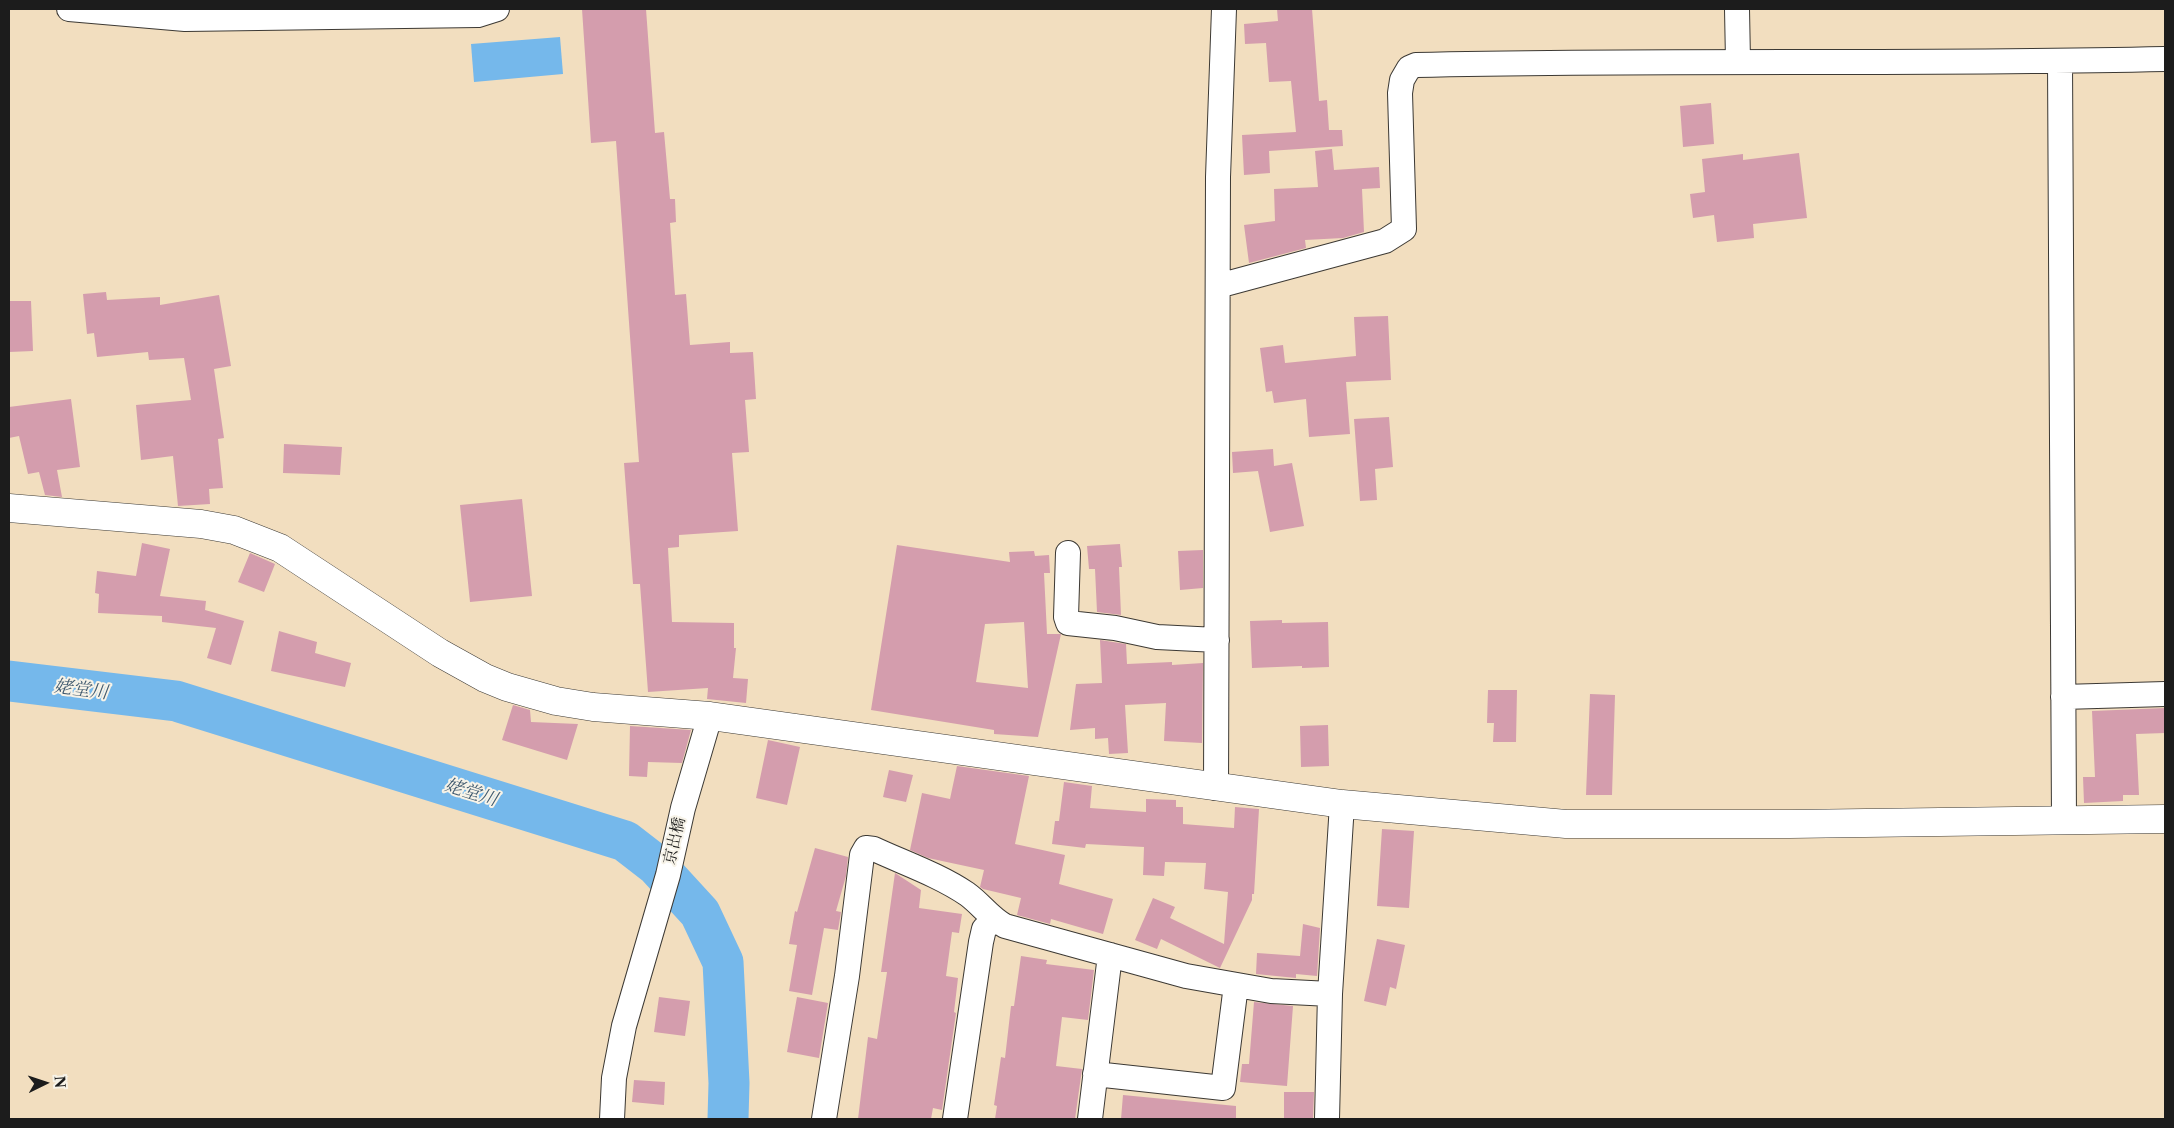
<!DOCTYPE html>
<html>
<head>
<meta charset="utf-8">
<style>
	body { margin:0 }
	#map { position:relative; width:2174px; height:1128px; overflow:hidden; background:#f2debf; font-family:"Libre Caslon Text",serif }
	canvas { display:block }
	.frame { position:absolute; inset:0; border:10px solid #1c1c1c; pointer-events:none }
	.north { position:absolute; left:20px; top:1058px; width:50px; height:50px; -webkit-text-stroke:4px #f7f3e8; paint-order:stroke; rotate:86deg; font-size:14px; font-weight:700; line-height:20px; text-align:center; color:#1c1c1c }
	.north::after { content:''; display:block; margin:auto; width:18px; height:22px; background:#1c1c1c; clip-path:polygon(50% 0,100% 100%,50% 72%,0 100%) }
</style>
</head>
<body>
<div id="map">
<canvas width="2174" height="1128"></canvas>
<div class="frame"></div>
<div class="north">N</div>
</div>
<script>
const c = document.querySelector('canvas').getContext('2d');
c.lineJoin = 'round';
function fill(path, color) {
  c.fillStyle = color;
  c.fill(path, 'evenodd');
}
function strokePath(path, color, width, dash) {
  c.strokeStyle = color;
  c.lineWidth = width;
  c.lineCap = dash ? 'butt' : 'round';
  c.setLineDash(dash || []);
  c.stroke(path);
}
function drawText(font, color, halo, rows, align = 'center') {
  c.font = font + ' "Libre Caslon Text","Noto Serif JP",serif';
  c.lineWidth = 4;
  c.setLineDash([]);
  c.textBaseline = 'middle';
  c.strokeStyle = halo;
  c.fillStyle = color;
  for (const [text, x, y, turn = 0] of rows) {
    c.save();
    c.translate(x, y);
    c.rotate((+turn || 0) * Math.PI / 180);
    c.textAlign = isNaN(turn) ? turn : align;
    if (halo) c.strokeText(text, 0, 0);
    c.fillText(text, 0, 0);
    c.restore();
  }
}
const water = new Path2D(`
	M 560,37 L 563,74 L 474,82 L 471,44 Z`);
const river = new Path2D(`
	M 9,681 L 176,701 L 625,841 L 656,865 L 700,913 L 723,962 L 729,1083 L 728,1119`);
const building = new Path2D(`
	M 582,9 L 646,9 L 655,133 L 664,132 L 670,199 L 675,199 L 676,222 L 670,223 L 675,295 L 686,294 L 690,345 L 730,342 L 730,353 L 753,352 L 756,399 L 745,400 L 749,452 L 732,453 L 738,531 L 679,535 L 679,547 L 668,548 L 672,622 L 734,623 L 734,648 L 736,648 L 733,678 L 748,679 L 746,703 L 707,699 L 708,688 L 648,692 L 640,584 L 633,584 L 624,463 L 639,462 L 616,141 L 591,143 Z
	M 1277,9 L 1312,9 L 1319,101 L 1327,100 L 1329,130 L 1342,130 L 1343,146 L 1269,151 L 1270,173 L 1244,175 L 1242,135 L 1296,132 L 1291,81 L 1269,82 L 1266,43 L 1245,44 L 1244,24 L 1278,21 Z
	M 1711,103 L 1714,144 L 1683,147 L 1680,106 Z
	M 1332,149 L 1334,170 L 1379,167 L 1380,188 L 1362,189 L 1364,232 L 1343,238 L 1305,240 L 1306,248 L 1249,263 L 1244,225 L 1275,221 L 1274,189 L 1318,187 L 1315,151 Z
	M 1799,153 L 1807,218 L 1753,224 L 1754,238 L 1717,242 L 1714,215 L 1693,218 L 1690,194 L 1705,192 L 1702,159 L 1743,154 L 1743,160 Z
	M 106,292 L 107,300 L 160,297 L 160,305 L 219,295 L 231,366 L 214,369 L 224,438 L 218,439 L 223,488 L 209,489 L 210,504 L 178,506 L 173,456 L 141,460 L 136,405 L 191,400 L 184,358 L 149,360 L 148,352 L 97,357 L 94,333 L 87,334 L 83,294 Z
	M 9,301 L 31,301 L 33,351 L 9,352 Z
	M 1388,316 L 1391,380 L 1346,382 L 1350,434 L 1309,437 L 1306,399 L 1274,403 L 1272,391 L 1266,392 L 1260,348 L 1283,345 L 1285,363 L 1356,356 L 1354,317 Z
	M 71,399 L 80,467 L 57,470 L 62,497 L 45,495 L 39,472 L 28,474 L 19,436 L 9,438 L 9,407 Z
	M 1389,417 L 1393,467 L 1375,469 L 1377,500 L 1360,501 L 1354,419 Z
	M 284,444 L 342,447 L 340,475 L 283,473 Z
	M 1273,449 L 1274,466 L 1292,463 L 1304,526 L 1270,532 L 1258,471 L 1233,473 L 1232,452 Z
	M 522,499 L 532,596 L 470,602 L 460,505 Z
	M 142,543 L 170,549 L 160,596 L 206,601 L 205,610 L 244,621 L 231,665 L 207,658 L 216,628 L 162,622 L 162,616 L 98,613 L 99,594 L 95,593 L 97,571 L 136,576 Z
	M 1120,544 L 1122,567 L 1119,567 L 1121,615 L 1097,612 L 1095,569 L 1089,569 L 1087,546 Z
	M 897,545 L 1010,562 L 1009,552 L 1034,551 L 1035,556 L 1049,555 L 1050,573 L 1044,573 L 1047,634 L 1061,634 L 1038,737 L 994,734 L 994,730 L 871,710 ZM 1024,622 L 1028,688 L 976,682 L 985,624 Z
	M 1203,550 L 1203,588 L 1180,590 L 1178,551 Z
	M 250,553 L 275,564 L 264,592 L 238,582 Z
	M 1282,620 L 1282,623 L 1328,622 L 1329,667 L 1302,668 L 1302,666 L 1252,668 L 1250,621 Z
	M 279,631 L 317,642 L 315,653 L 351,663 L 345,687 L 271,671 Z
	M 1100,640 L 1126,644 L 1127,664 L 1172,662 L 1172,665 L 1203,663 L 1202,743 L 1164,741 L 1166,703 L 1125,705 L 1128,753 L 1109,754 L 1108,738 L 1095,739 L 1095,728 L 1070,730 L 1076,684 L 1102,683 Z
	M 1488,690 L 1517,690 L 1516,742 L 1493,742 L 1494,723 L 1487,723 Z
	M 1590,694 L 1615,695 L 1612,795 L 1586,795 Z
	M 513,705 L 530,710 L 531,722 L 578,724 L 567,760 L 502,740 Z
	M 2165,708 L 2165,733 L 2136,734 L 2139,795 L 2123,795 L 2123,801 L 2084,803 L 2083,777 L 2095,777 L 2092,711 Z
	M 1328,725 L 1329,766 L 1301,767 L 1300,726 Z
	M 630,726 L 691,730 L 682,763 L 648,762 L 647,777 L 629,776 Z
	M 768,740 L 800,747 L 787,805 L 756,798 Z
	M 957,766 L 1029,776 L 1015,844 L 1065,855 L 1059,884 L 1113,899 L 1103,934 L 1051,919 L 1050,924 L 1017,915 L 1021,898 L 983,889 L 980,887 L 984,870 L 928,858 L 910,850 L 922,793 L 950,799 Z
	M 889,770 L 913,775 L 906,802 L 883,797 Z
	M 1064,782 L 1092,786 L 1090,808 L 1146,812 L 1146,799 L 1176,800 L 1176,807 L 1183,807 L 1183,824 L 1234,828 L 1235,807 L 1259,809 L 1254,894 L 1252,894 L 1252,900 L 1220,968 L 1161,939 L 1157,949 L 1135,940 L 1153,898 L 1175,907 L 1170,918 L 1224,944 L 1228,892 L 1204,889 L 1206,863 L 1165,862 L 1164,876 L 1143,875 L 1144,847 L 1086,844 L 1085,848 L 1052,844 L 1055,821 L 1059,821 Z
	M 1382,829 L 1414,831 L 1409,908 L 1377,906 Z
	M 815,848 L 848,857 L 846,876 L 836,911 L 841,912 L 838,930 L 824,928 L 812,995 L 789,991 L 797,945 L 789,944 L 795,911 L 797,912 Z
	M 895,873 L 921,890 L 919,908 L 962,914 L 959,933 L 952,932 L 946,976 L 958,978 L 954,1012 L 956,1013 L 942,1110 L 933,1108 L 931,1119 L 858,1119 L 868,1037 L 877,1039 L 887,972 L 881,972 Z
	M 1303,924 L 1320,928 L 1317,976 L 1296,974 L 1296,978 L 1256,974 L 1257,953 L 1300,956 Z
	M 1377,939 L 1405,945 L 1396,989 L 1390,987 L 1386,1006 L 1364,1001 Z
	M 1021,956 L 1047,960 L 1046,964 L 1094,970 L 1088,1020 L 1062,1017 L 1056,1066 L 1082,1069 L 1075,1119 L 995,1119 L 997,1106 L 994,1105 L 1001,1057 L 1005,1058 L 1011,1006 L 1014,1006 Z
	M 659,997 L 690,1001 L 685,1036 L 654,1032 Z
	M 797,997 L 828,1003 L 819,1058 L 787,1052 Z
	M 1254,1002 L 1293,1006 L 1287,1086 L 1240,1082 L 1242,1064 L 1249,1064 Z
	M 634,1080 L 665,1082 L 664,1105 L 632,1102 Z
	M 1284,1092 L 1314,1092 L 1313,1119 L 1284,1119 Z
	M 1123,1095 L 1236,1106 L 1236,1119 L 1121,1119 Z`);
const minor = new Path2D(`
	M 69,9 L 185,19 L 478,15 L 497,9
	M 1737,9 L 1738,61
	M 2060,62 L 2064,819
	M 1218,286 L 1385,241 L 1404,229 L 1400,93 L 1402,80 L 1409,68 L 1416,65 C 1666,59 1916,65 2165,59
	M 1068,553 L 1066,617 L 1068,623 L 1115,628 L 1157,637 L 1217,640
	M 2063,697 L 2165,694
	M 1216,788 L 1218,177 L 1224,9
	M 1095,1074 L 1223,1088 L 1236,985
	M 612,1119 L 614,1078 L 624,1026 L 668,875 L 683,808 L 710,716
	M 824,1119 L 847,976 L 862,855 L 866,848 L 874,849 C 904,863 939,875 967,894 C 981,904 990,918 1005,926 L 1186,976 L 1271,991 L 1330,994
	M 955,1119 L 981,942 L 984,929 L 993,920
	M 1090,1119 L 1110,955
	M 1327,1119 L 1330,994 L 1342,804`);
const tertiary = new Path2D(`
	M 9,508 L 201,524 L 234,530 L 280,548 L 440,653 L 485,678 L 507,687 L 556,701 L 593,707 L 710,716 L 1342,804 L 1566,824 L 1790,824 L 2165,819`);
const streetNames = [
	["京出橋",675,841,-77]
];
const waterNames = [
	["姥堂川",81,690,7],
	["姥堂川",471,793,17]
];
fill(water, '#75b8eb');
strokePath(river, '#75b8eb', 41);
fill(building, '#d49dad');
strokePath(minor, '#3c3934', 26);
strokePath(tertiary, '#3c3934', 29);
strokePath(minor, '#fff', 24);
strokePath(tertiary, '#fff', 28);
drawText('16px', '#1c1c1c', '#f7f3e8', streetNames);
drawText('italic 18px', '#405a6f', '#f7f3e8', waterNames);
</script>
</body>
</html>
